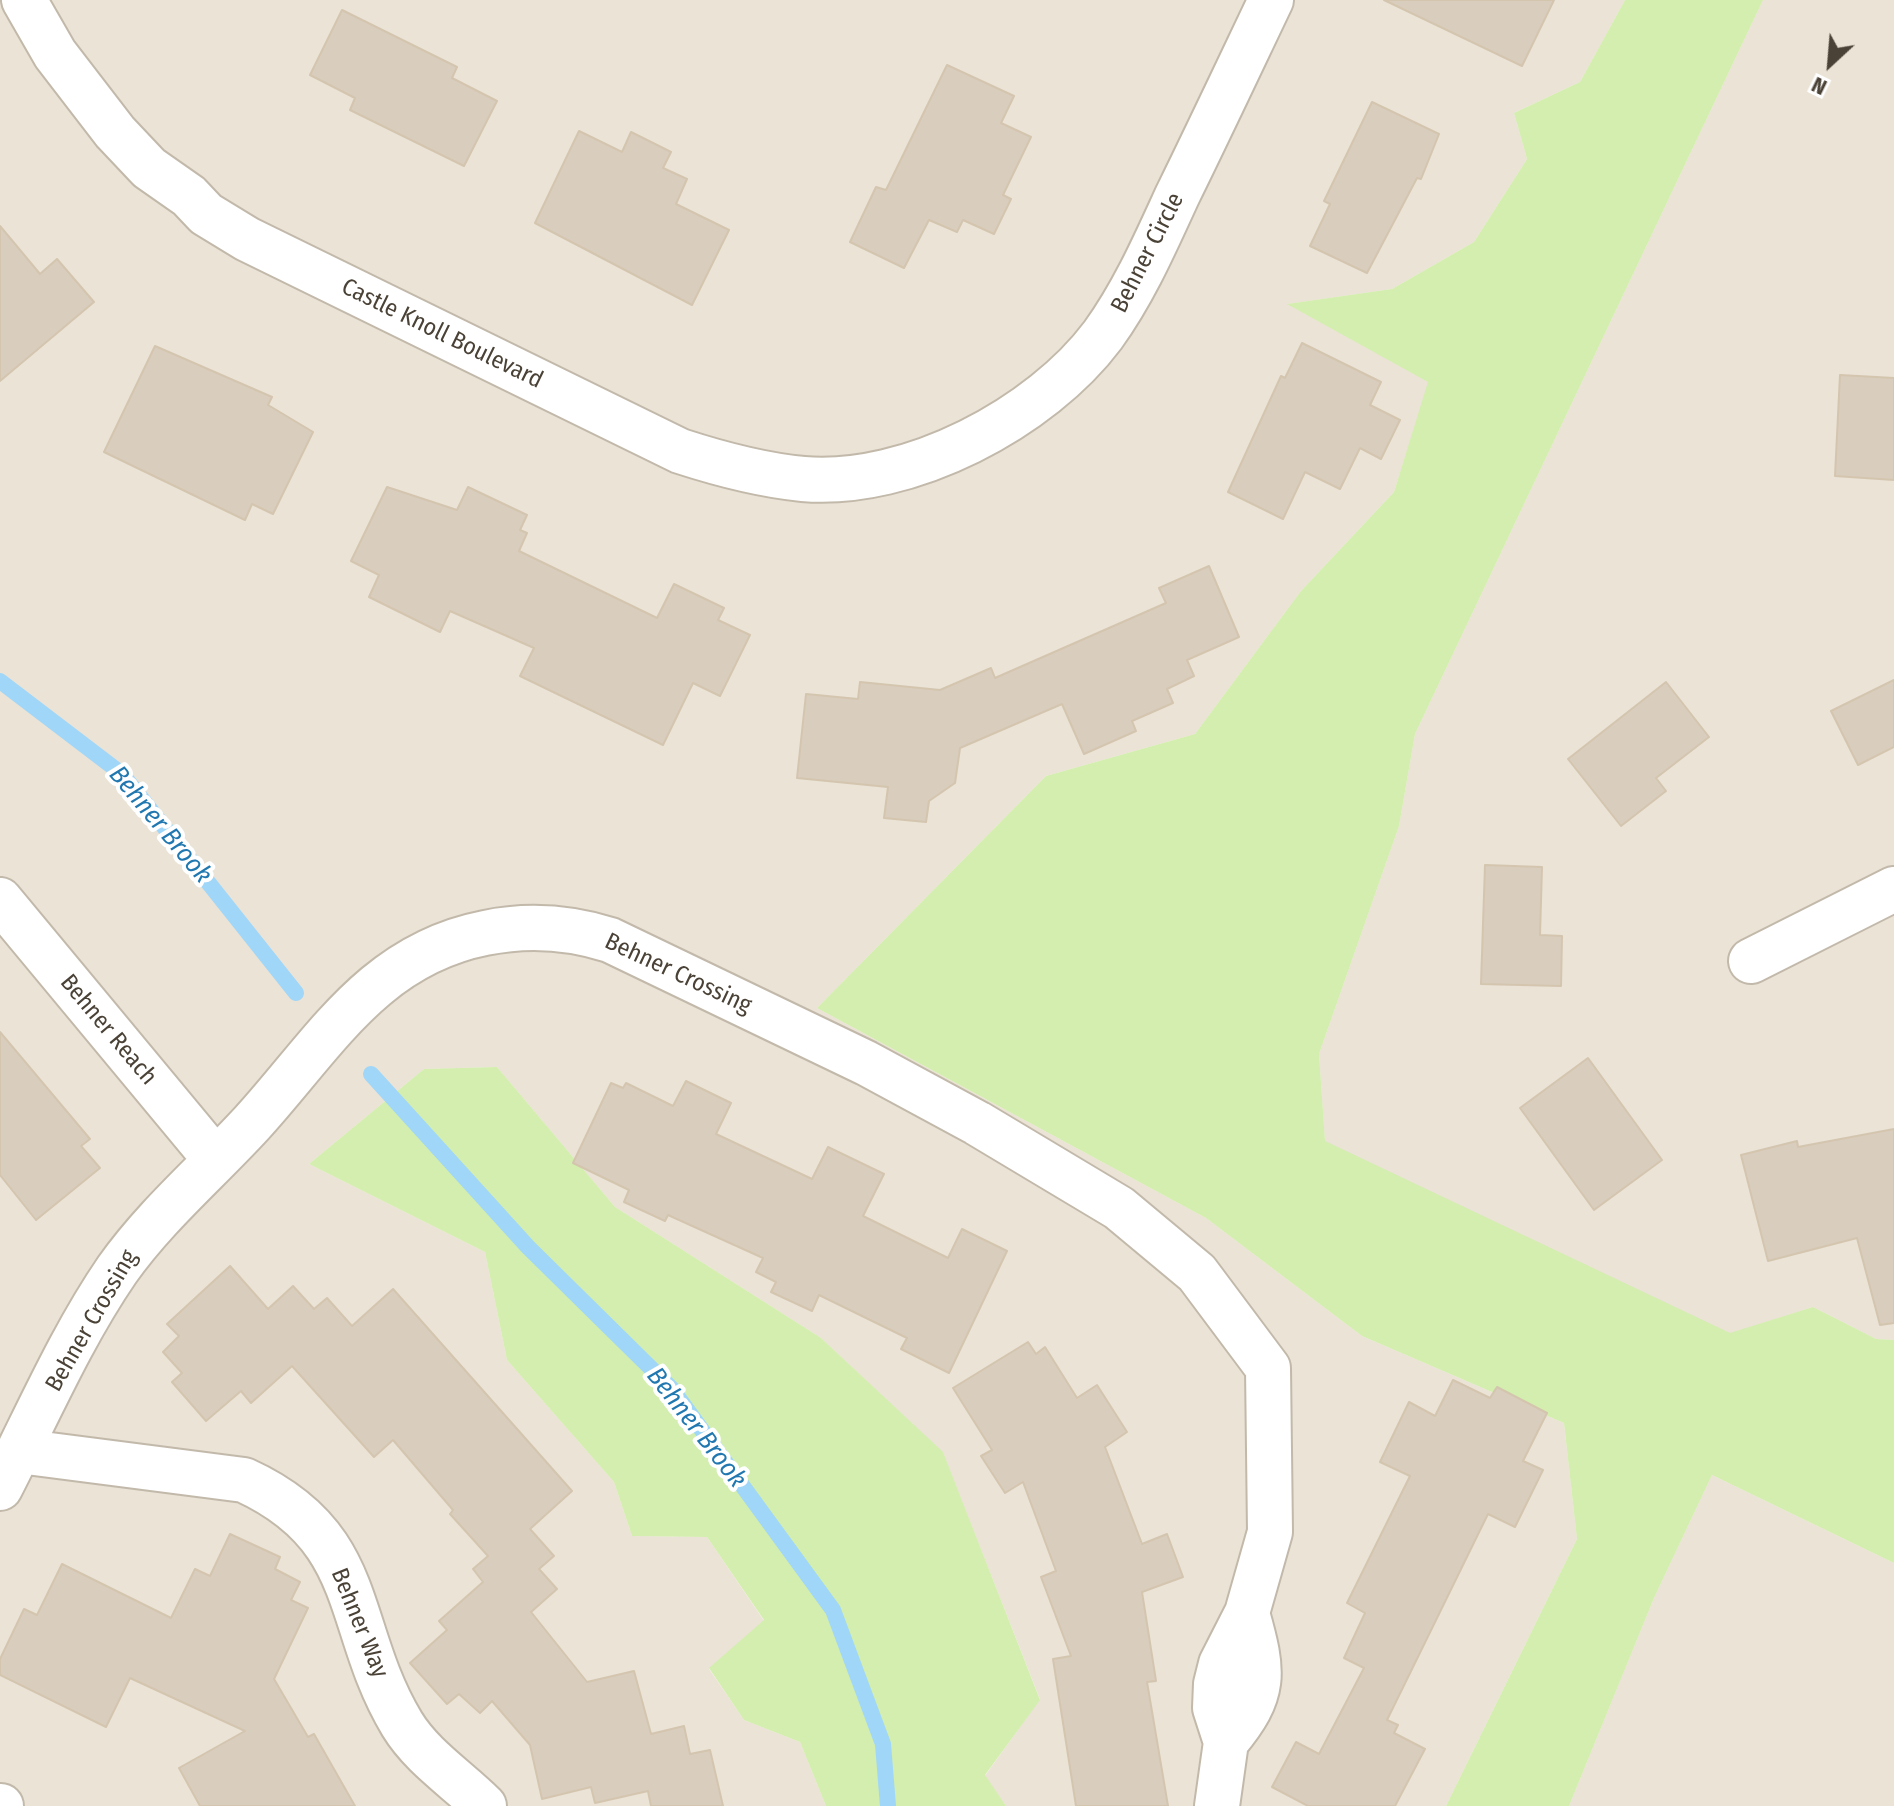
<!DOCTYPE html>
<html>
<head>
<meta charset="utf-8">
<style>
	body { margin:0 }
	#map { position:relative; width:1894px; height:1806px; overflow:hidden; background:#f6f1e8; font-family:"Fira Sans Condensed",sans-serif }
	canvas { display:block }
	.north { position:absolute; left:1790px; top:24px; width:80px; height:80px; -webkit-text-stroke:6px #fff; paint-order:stroke; rotate:206deg; font-size:22px; font-weight:700; line-height:32px; text-align:center; color:#4a4236 }
	.north::after { content:''; display:block; margin:auto; width:28px; height:36px; background:#4a4236; clip-path:polygon(50% 0,100% 100%,50% 72%,0 100%) }
</style>
</head>
<body>
<div id="map">
<canvas width="1894" height="1806"></canvas>
<div class="north">N</div>
</div>
<script>
const c = document.querySelector('canvas').getContext('2d');
c.lineJoin = 'round';
function fill(path, color) {
  c.fillStyle = color;
  c.fill(path, 'evenodd');
}
function strokePath(path, color, width, dash) {
  c.strokeStyle = color;
  c.lineWidth = width;
  c.lineCap = dash ? 'butt' : 'round';
  c.setLineDash(dash || []);
  c.stroke(path);
}
function drawText(font, color, halo, rows, align = 'center') {
  c.font = font + ' "Fira Sans Condensed",sans-serif';
  c.lineWidth = 8;
  c.setLineDash([]);
  c.textBaseline = 'middle';
  c.strokeStyle = halo;
  c.fillStyle = color;
  for (const [text, x, y, turn = 0] of rows) {
    c.save();
    c.translate(x, y);
    c.rotate((+turn || 0) * Math.PI / 180);
    c.textAlign = isNaN(turn) ? turn : align;
    if (halo) c.strokeText(text, 0, 0);
    c.fillText(text, 0, 0);
    c.restore();
  }
}
const residential = new Path2D(`
	M 0,0 L 1625,0 L 1580,82 L 1514,113 L 1527,159 L 1474,242 L 1392,289 L 1288,304 L 1429,382 L 1394,492 L 1301,591 L 1195,734 L 1046,776 L 817,1008 L 1206,1218 L 1362,1336 L 1564,1423 L 1577,1539 L 1446,1806 L 1006,1806 L 985,1776 L 1040,1699 L 943,1453 L 821,1338 L 615,1207 L 497,1067 L 424,1069 L 309,1164 L 485,1252 L 507,1360 L 614,1482 L 632,1536 L 707,1537 L 764,1621 L 709,1669 L 744,1720 L 800,1742 L 826,1806 L 0,1806 Z
	M 1763,0 L 1894,0 L 1894,1340 L 1876,1339 L 1813,1307 L 1730,1334 L 1325,1142 L 1319,1054 L 1399,826 L 1415,734 Z
	M 1712,1475 L 1894,1563 L 1894,1806 L 1569,1806 L 1654,1598 Z`);
const green = new Path2D(`
	M 1625,0 L 1763,0 L 1415,734 L 1399,826 L 1319,1054 L 1325,1141 L 1730,1333 L 1813,1307 L 1876,1339 L 1894,1340 L 1894,1563 L 1712,1475 L 1654,1598 L 1569,1806 L 1446,1806 L 1577,1539 L 1564,1423 L 1362,1336 L 1206,1218 L 817,1008 L 1046,776 L 1195,734 L 1301,591 L 1394,492 L 1428,382 L 1287,304 L 1392,289 L 1474,242 L 1527,159 L 1514,113 L 1580,82 Z
	M 497,1067 L 615,1207 L 821,1338 L 943,1452 L 1040,1700 L 985,1775 L 1006,1806 L 826,1806 L 800,1742 L 744,1720 L 709,1668 L 764,1620 L 707,1537 L 632,1536 L 614,1482 L 507,1360 L 485,1252 L 309,1164 L 424,1069 Z`);
const stream = new Path2D(`
	M 0,681 L 122,774 L 296,993
	M 371,1074 L 528,1247 L 672,1389 L 833,1610 L 883,1744 L 888,1806`);
const building = new Path2D(`
	M 1384,0 L 1554,0 L 1522,66 Z
	M 342,10 L 457,67 L 452,78 L 497,101 L 464,166 L 350,110 L 355,98 L 310,75 Z
	M 947,65 L 1014,96 L 1001,123 L 1031,137 L 1003,195 L 1011,199 L 994,234 L 963,220 L 957,232 L 929,220 L 904,268 L 850,242 L 876,187 L 886,190 Z
	M 1372,102 L 1439,134 L 1421,179 L 1417,178 L 1367,273 L 1310,246 L 1330,204 L 1324,201 Z
	M 579,131 L 622,152 L 631,132 L 671,152 L 663,168 L 687,179 L 676,204 L 729,230 L 692,305 L 535,223 Z
	M 0,226 L 40,274 L 57,259 L 94,302 L 0,381 Z
	M 1302,343 L 1381,382 L 1370,405 L 1400,420 L 1381,459 L 1360,448 L 1340,489 L 1305,472 L 1283,519 L 1228,492 L 1281,376 L 1285,378 Z
	M 155,346 L 272,397 L 268,405 L 313,432 L 273,514 L 252,504 L 245,520 L 104,452 Z
	M 1840,375 L 1894,378 L 1894,480 L 1835,476 Z
	M 387,487 L 457,510 L 468,487 L 527,515 L 520,530 L 527,533 L 519,551 L 657,618 L 674,584 L 724,608 L 718,620 L 750,635 L 720,696 L 693,683 L 663,745 L 520,676 L 534,648 L 450,611 L 440,632 L 369,597 L 379,575 L 351,561 Z
	M 1209,566 L 1239,637 L 1187,660 L 1194,676 L 1167,689 L 1173,703 L 1132,721 L 1136,731 L 1084,754 L 1062,704 L 960,748 L 955,783 L 929,801 L 926,822 L 884,818 L 888,787 L 797,778 L 806,694 L 858,699 L 860,682 L 940,690 L 991,668 L 995,678 L 1166,603 L 1159,588 Z
	M 1894,680 L 1894,747 L 1858,765 L 1831,711 Z
	M 1666,682 L 1709,737 L 1656,778 L 1666,791 L 1621,826 L 1568,759 Z
	M 1485,865 L 1542,867 L 1540,935 L 1562,936 L 1561,986 L 1481,984 Z
	M 0,1032 L 90,1139 L 81,1146 L 100,1168 L 36,1220 L 0,1175 Z
	M 1588,1058 L 1662,1160 L 1594,1210 L 1520,1108 Z
	M 686,1081 L 731,1103 L 716,1134 L 812,1179 L 828,1147 L 884,1174 L 863,1216 L 948,1258 L 962,1229 L 1007,1251 L 949,1373 L 901,1349 L 907,1338 L 819,1295 L 812,1311 L 771,1292 L 776,1282 L 756,1272 L 763,1258 L 668,1215 L 665,1221 L 624,1202 L 629,1190 L 573,1163 L 611,1083 L 623,1088 L 626,1083 L 673,1106 Z
	M 1894,1129 L 1894,1323 L 1880,1325 L 1857,1238 L 1768,1261 L 1741,1155 L 1797,1141 L 1798,1147 Z
	M 230,1266 L 268,1309 L 293,1286 L 314,1309 L 327,1298 L 352,1326 L 393,1289 L 572,1491 L 530,1529 L 554,1556 L 539,1569 L 557,1589 L 531,1612 L 587,1682 L 634,1671 L 651,1734 L 684,1726 L 690,1754 L 710,1750 L 723,1806 L 651,1806 L 648,1791 L 595,1803 L 591,1787 L 542,1799 L 530,1745 L 492,1701 L 480,1713 L 459,1694 L 447,1704 L 410,1663 L 447,1630 L 439,1621 L 483,1582 L 473,1569 L 488,1556 L 450,1514 L 453,1510 L 393,1440 L 374,1457 L 292,1366 L 251,1403 L 241,1391 L 206,1421 L 172,1382 L 182,1373 L 163,1352 L 179,1336 L 167,1324 Z
	M 1028,1342 L 1036,1354 L 1045,1347 L 1077,1398 L 1097,1385 L 1127,1432 L 1105,1447 L 1142,1544 L 1167,1534 L 1183,1577 L 1142,1592 L 1156,1681 L 1147,1682 L 1168,1806 L 1076,1806 L 1053,1659 L 1071,1656 L 1041,1577 L 1056,1571 L 1023,1482 L 1005,1493 L 981,1456 L 992,1450 L 953,1388 Z
	M 1453,1380 L 1490,1398 L 1497,1387 L 1547,1413 L 1523,1461 L 1543,1470 L 1515,1527 L 1488,1514 L 1387,1720 L 1398,1725 L 1394,1733 L 1425,1749 L 1395,1806 L 1308,1806 L 1272,1787 L 1296,1742 L 1319,1754 L 1364,1668 L 1344,1658 L 1365,1613 L 1347,1603 L 1410,1476 L 1380,1462 L 1409,1402 L 1435,1416 Z
	M 230,1534 L 280,1557 L 275,1569 L 300,1582 L 291,1600 L 308,1608 L 274,1679 L 308,1737 L 314,1734 L 355,1806 L 200,1806 L 179,1768 L 245,1731 L 130,1678 L 106,1727 L 0,1675 L 0,1659 L 24,1609 L 37,1615 L 62,1564 L 171,1618 L 195,1569 L 210,1576 Z`);
const minor = new Path2D(`
	M 24,0 L 55,54 L 115,132 L 149,168 L 189,196 L 206,214 L 247,239 L 680,451 C 720,464 761,475 803,479 C 909,488 1041,418 1103,335 C 1134,292 1155,244 1177,196 C 1209,131 1240,65 1271,0
	M 0,900 L 215,1159
	M 1751,961 L 1894,889
	M 19,1451 L 244,1480 C 369,1537 343,1626 402,1724 C 422,1757 457,1779 484,1806
	M 0,1488 C 37,1416 71,1337 117,1270 C 156,1215 207,1172 252,1123 C 324,1044 373,955 485,933 C 528,924 569,927 610,940 L 866,1063 L 977,1123 L 1119,1208 L 1197,1273 L 1268,1368 L 1270,1532 L 1247,1613 L 1221,1664 L 1216,1684 L 1215,1708 L 1226,1742 L 1217,1806
	M 1226,1742 C 1267,1693 1264,1673 1247,1613
	M 0,1806 L 1,1806`);
const streetNames = [
	["Behner Circle",1148,253,-63],
	["Castle Knoll Boulevard",442,334,26],
	["Behner Crossing",678,974,25],
	["Behner Reach",108,1030,50],
	["Behner Crossing",92,1321,-60],
	["Behner Way",359,1623,68]
];
const waterNames = [
	["Behner Brook",160,825,50],
	["Behner Brook",696,1428,52]
];
fill(residential, '#eae3d6');
fill(green, '#d3eeae');
strokePath(stream, '#a0d6f8', 16);
fill(building, '#d9cdbd');
strokePath(building, '#d4c5af', 2);
strokePath(minor, '#c2b9aa', 48);
strokePath(minor, '#fff', 44);
drawText('24px', '#4a4236', '#fff', streetNames);
drawText('italic 26px', '#2178b0', '#fff', waterNames);
</script>
</body>
</html>
